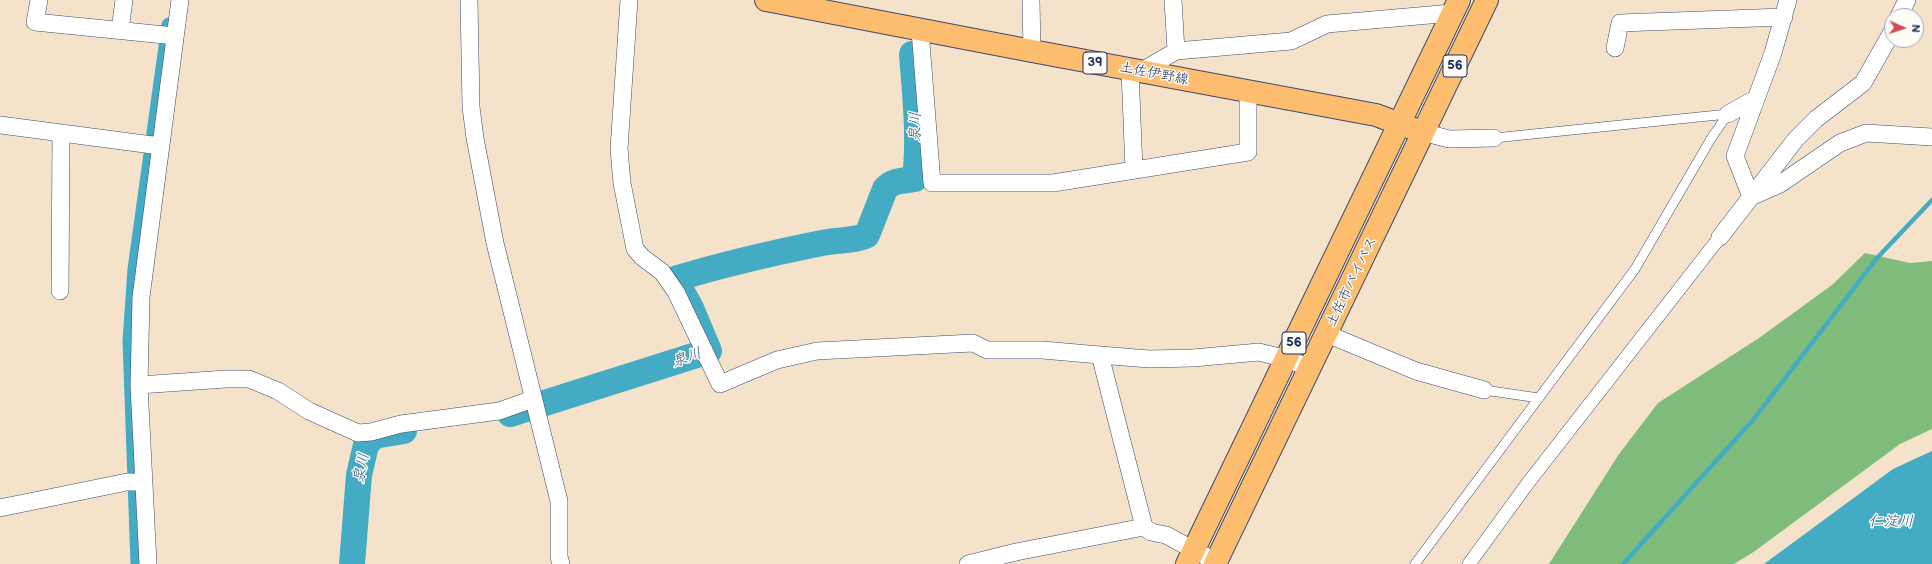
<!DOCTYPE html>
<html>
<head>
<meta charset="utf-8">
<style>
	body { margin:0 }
	#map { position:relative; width:1932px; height:564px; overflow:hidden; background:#f4e3ca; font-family:"Balsamiq Sans",sans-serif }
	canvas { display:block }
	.north { position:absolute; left:1884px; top:8px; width:40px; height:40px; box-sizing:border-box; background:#fdfcf7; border:1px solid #a3aaba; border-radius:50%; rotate:93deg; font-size:11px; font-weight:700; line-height:16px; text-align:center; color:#1b2f5e }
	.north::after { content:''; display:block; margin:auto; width:14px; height:18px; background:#d1495b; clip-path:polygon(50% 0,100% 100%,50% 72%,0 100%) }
</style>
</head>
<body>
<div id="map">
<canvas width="1932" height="564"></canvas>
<div class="north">N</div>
</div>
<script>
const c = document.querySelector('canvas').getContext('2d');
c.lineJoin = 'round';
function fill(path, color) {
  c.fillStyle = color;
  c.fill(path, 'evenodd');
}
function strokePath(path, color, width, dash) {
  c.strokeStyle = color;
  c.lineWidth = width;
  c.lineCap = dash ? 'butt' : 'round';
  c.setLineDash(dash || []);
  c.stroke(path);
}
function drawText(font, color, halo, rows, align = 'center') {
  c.font = font + ' "Balsamiq Sans","Klee One",sans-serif';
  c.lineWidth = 3;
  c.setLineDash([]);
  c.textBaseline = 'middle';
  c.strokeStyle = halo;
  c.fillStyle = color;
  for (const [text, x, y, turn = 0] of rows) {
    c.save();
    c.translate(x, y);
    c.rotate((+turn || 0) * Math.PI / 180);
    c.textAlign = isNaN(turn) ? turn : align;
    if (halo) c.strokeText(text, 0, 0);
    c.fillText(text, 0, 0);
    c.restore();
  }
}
const forest = new Path2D(`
	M 1865,253 L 1910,263 L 1932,261 L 1932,429 L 1900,444 L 1755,551 L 1734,564 L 1549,564 L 1619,454 L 1658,403 L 1759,338 L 1832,285 Z`);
const water = new Path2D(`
	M 1932,451 L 1932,564 L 1764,564 L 1893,469 Z`);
const stream = new Path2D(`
	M 1623,564 L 1753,420 L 1877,258 L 1932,200`);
const canal = new Path2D(`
	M 138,564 L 130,341 L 135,269 L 169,25`);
const river = new Path2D(`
	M 510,414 L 709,351 L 691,308 L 675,279 C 724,264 772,253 822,243 C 835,240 856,241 867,235 L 885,189 C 893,180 903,181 915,179 C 920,138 915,95 912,54
	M 352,564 L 359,475 L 366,445 L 374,436 L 404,431`);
const service = new Path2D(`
	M 1494,138 L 1728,114
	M 1484,390 L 1539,398
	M 1415,564 L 1635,269 L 1712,137 L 1728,114`);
const pedestrian = new Path2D(`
	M 1469,564 L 1528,483 L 1720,237`);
const minor = new Path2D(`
	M 39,0 L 35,22 L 175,36
	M 469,0 L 471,107 L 475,138 L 495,243 L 559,501 L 559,557 L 561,564
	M 629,0 L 619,149 L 622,183 L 635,249 L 642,257 L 662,272 L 676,292 L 720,384 L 777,360 L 817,351 L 973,343 L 987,350 L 1042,350 L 1100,355
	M 1031,0 L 1032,51
	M 1173,0 L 1176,51
	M 1899,16 L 1907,0
	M 120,30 L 124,0
	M 920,30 L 932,183 L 1053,183 L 1248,152 L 1248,92
	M 1615,48 L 1620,23 L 1784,17
	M 1130,70 L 1134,170
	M 1140,72 L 1176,51 L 1291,41 L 1327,24 L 1452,13
	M 1728,114 L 1755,99
	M 0,125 L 160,146
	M 1422,132 L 1449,139 L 1494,138
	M 1753,196 L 1780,184 L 1840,143 L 1866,133 L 1932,137
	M 1751,197 L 1735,156 L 1773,53 L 1788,0
	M 1720,237 L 1796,139 L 1816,119 L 1863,83 L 1892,32
	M 60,291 L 61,134
	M 1327,334 L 1416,371 L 1484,390
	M 139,385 L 226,379 L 249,379 L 278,391 L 309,411 L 358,433 L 371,432 L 401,424 L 499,411 L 533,399
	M 0,508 L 127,482 L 144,482
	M 1144,527 L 1100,355 L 1149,359 L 1193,358 L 1259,352 L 1287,359 L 1310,368
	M 148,564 L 139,385 L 141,297 L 180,0
	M 968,564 L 1016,552 L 1144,527 L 1151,532 L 1166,535 L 1216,562`);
const primary = new Path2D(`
	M 766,0 L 1032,51 L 1376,115 L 1422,132`);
const trunk = new Path2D(`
	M 1187,564 L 1459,0
	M 1215,564 L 1487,0`);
const shields = [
	[1095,63,24],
	[1455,66,24],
	[1294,343,24]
];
const shieldNames = [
	["39",1095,63],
	["56",1455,66],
	["56",1294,343]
];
const streetNames = [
	["土佐伊野線",1154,74,11],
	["土佐市バイパス",1352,282,-64]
];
const waterNames = [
	["泉川",916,127,-89],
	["泉川",687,358,-19],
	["泉川",362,468,-79],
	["仁淀川",1891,522]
];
fill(forest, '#7fbc7c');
fill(water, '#43abc3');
strokePath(stream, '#43abc3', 4.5);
strokePath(canal, '#43abc3', 15);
strokePath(river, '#43abc3', 26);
strokePath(service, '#3c4a6e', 10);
strokePath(pedestrian, '#3c4a6e', 14);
strokePath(minor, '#3c4a6e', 18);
strokePath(primary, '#3c4a6e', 24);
strokePath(trunk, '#3c4a6e', 24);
strokePath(service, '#fff', 9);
strokePath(pedestrian, '#fff', 13);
strokePath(minor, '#fff', 17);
strokePath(primary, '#fcbd6f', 22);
strokePath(trunk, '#fcbd6f', 22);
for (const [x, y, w] of shields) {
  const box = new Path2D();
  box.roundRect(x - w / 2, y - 11, w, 22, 3);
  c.fillStyle = '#fdfcf7';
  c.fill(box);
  strokePath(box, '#1b2f5e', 1);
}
drawText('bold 13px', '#1b2f5e', null, shieldNames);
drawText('14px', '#1b2f5e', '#fdfcf7', streetNames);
drawText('italic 15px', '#295a81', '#fdfcf7', waterNames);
</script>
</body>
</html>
